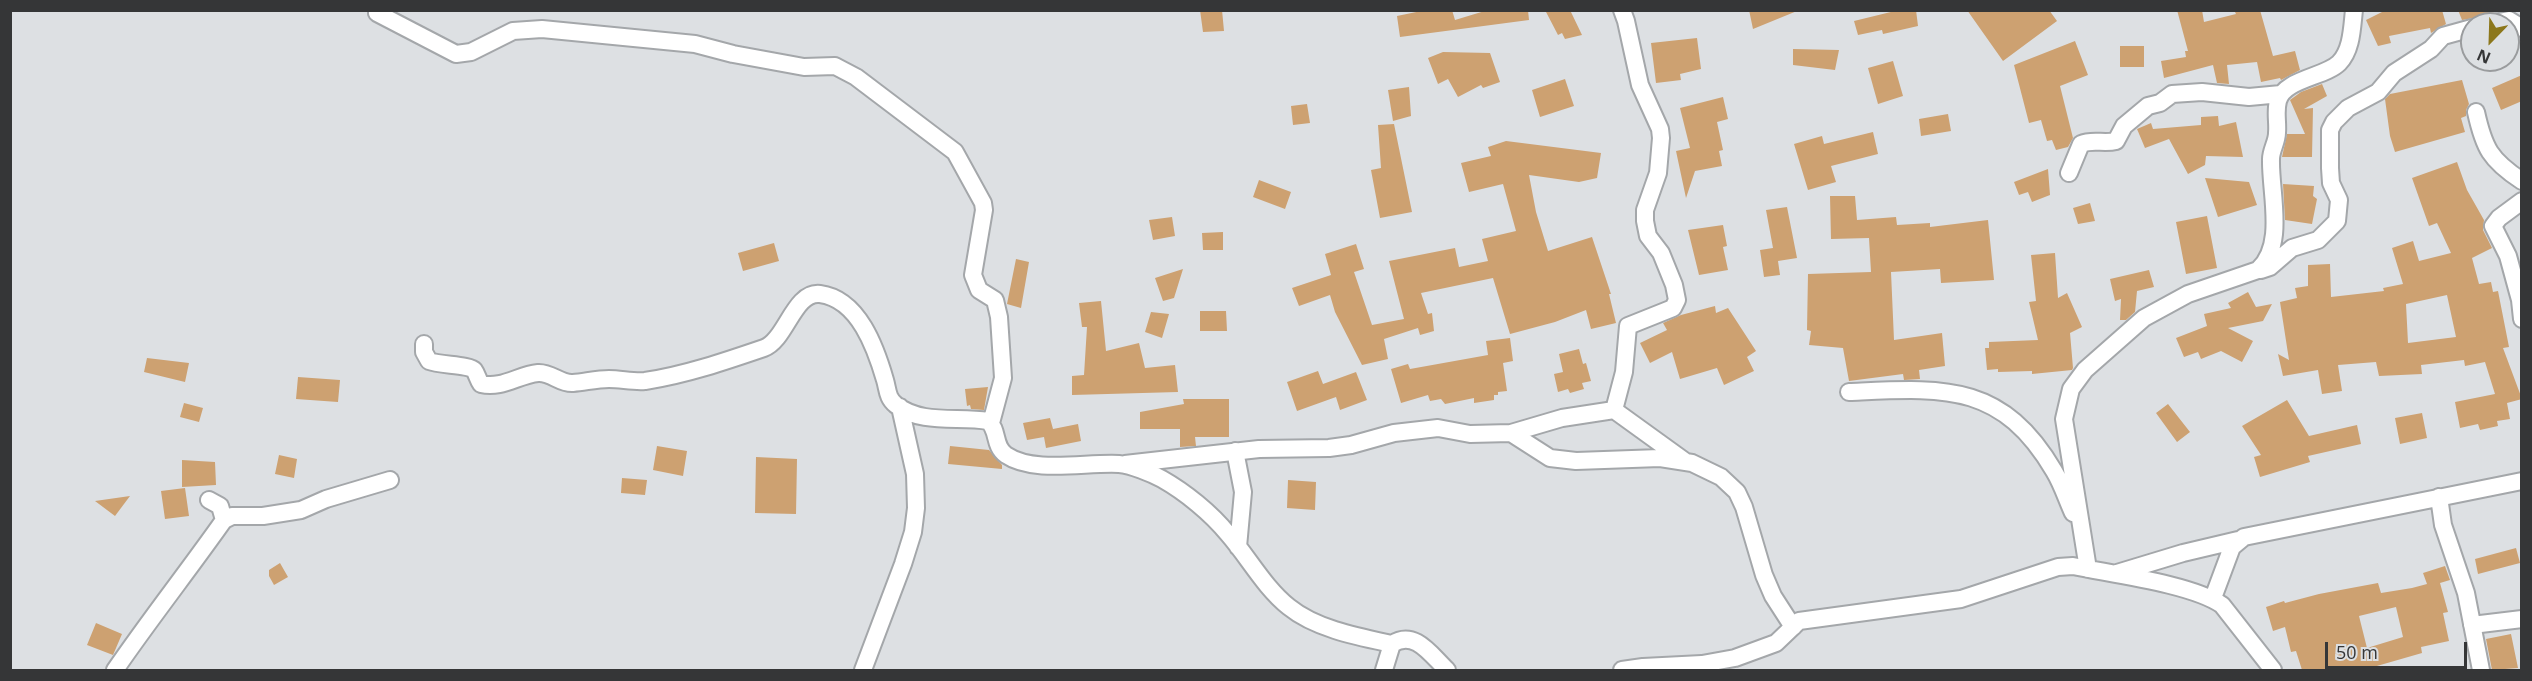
<!DOCTYPE html>
<html>
<head>
<meta charset="utf-8">
<style>
	body { margin:0 }
	#map { position:relative; width:2532px; height:681px; overflow:hidden; background:#dde0e3; font-family:"Open Sans",sans-serif }
	canvas { display:block }
	.frame { position:absolute; inset:0; border:12px solid #353637; pointer-events:none }
	.north { position:absolute; left:2460px; top:12px; width:60px; height:60px; box-sizing:border-box; background:#dde0e3; border:2px solid #9a9c9e; border-radius:50%; rotate:203deg; font-size:16px; font-weight:700; line-height:24px; text-align:center; color:#353637 }
	.north::after { content:''; display:block; margin:auto; width:21px; height:27px; background:#8c771b; clip-path:polygon(50% 0,100% 100%,50% 72%,0 100%) }
	.scale { position:absolute; left:2325px; top:642px; width:142px; height:27px; box-sizing:border-box; border:3px solid #353637; border-top:0; padding-left:8px; font-size:18px; line-height:21px; white-space:nowrap; color:#353637; -webkit-text-stroke:4px #dde0e3; paint-order:stroke }
</style>
</head>
<body>
<div id="map">
<canvas width="2532" height="681"></canvas>
<div class="frame"></div>
<div class="north">N</div>
<div class="scale">50 m</div>
</div>
<script>
const c = document.querySelector('canvas').getContext('2d');
c.lineJoin = 'round';
function fill(path, color) {
  c.fillStyle = color;
  c.fill(path, 'evenodd');
}
function strokePath(path, color, width, dash) {
  c.strokeStyle = color;
  c.lineWidth = width;
  c.lineCap = dash ? 'butt' : 'round';
  c.setLineDash(dash || []);
  c.stroke(path);
}
const building = new Path2D(`
	M 1200,10 L 1222,10 L 1224,31 L 1203,32 Z
	M 1426,10 L 1452,10 L 1455,20 L 1488,10 L 1528,10 L 1529,20 L 1400,37 L 1397,16 Z
	M 1545,10 L 1570,10 L 1582,35 L 1565,39 L 1562,33 L 1558,35 Z
	M 1749,10 L 1797,10 L 1797,11 L 1753,29 Z
	M 1899,10 L 1916,10 L 1918,26 L 1883,34 L 1882,30 L 1858,35 L 1854,21 Z
	M 1967,10 L 2049,10 L 2057,21 L 2003,61 Z
	M 2177,10 L 2202,10 L 2204,22 L 2236,14 L 2234,10 L 2260,10 L 2273,56 L 2295,51 L 2300,70 L 2281,80 L 2280,78 L 2261,82 L 2257,62 L 2227,65 L 2229,84 L 2217,83 L 2213,65 L 2164,78 L 2161,61 L 2186,57 L 2185,51 L 2188,51 Z
	M 2386,10 L 2442,10 L 2446,24 L 2431,33 L 2430,28 L 2389,36 L 2391,43 L 2378,46 L 2366,20 Z
	M 2458,10 L 2503,10 L 2486,14 L 2479,20 L 2474,18 L 2462,20 Z
	M 1697,38 L 1701,69 L 1680,74 L 1681,80 L 1656,83 L 1651,43 Z
	M 2075,41 L 2088,75 L 2060,86 L 2073,138 L 2068,147 L 2056,150 L 2052,140 L 2047,141 L 2041,120 L 2029,123 L 2014,65 Z
	M 2120,46 L 2144,46 L 2144,67 L 2120,67 Z
	M 1793,49 L 1839,50 L 1835,70 L 1793,65 Z
	M 1443,52 L 1490,53 L 1500,82 L 1483,88 L 1481,85 L 1458,97 L 1448,79 L 1438,84 L 1428,58 Z
	M 1893,61 L 1903,96 L 1878,104 L 1868,68 Z
	M 2522,75 L 2522,101 L 2501,110 L 2492,88 Z
	M 1565,79 L 1574,106 L 1540,117 L 1532,90 Z
	M 2462,80 L 2469,104 L 2466,110 L 2466,116 L 2461,118 L 2465,132 L 2395,152 L 2390,136 L 2385,99 L 2390,94 Z
	M 2322,84 L 2327,96 L 2304,109 L 2313,108 L 2312,157 L 2282,157 L 2287,134 L 2305,134 L 2290,100 L 2301,92 Z
	M 1409,87 L 1411,116 L 1393,121 L 1388,90 Z
	M 1723,97 L 1728,119 L 1717,122 L 1723,150 L 1719,151 L 1722,166 L 1695,171 L 1686,198 L 1676,151 L 1690,148 L 1680,108 Z
	M 1307,104 L 1310,123 L 1293,125 L 1291,106 Z
	M 1948,114 L 1951,131 L 1921,136 L 1919,119 Z
	M 2218,116 L 2219,126 L 2236,122 L 2243,157 L 2206,156 L 2205,165 L 2188,174 L 2169,139 L 2145,148 L 2137,129 L 2151,123 L 2153,129 L 2201,125 L 2201,117 Z
	M 1394,124 L 1412,212 L 1380,218 L 1371,170 L 1381,168 L 1378,125 Z
	M 1873,132 L 1878,154 L 1831,166 L 1836,182 L 1808,190 L 1794,144 L 1822,136 L 1824,144 Z
	M 1506,141 L 1601,153 L 1597,178 L 1579,182 L 1529,175 L 1536,212 L 1548,251 L 1592,237 L 1611,294 L 1609,294 L 1616,323 L 1591,329 L 1586,310 L 1555,322 L 1510,334 L 1493,278 L 1421,293 L 1428,314 L 1432,313 L 1434,331 L 1420,335 L 1418,328 L 1384,339 L 1388,359 L 1362,365 L 1335,312 L 1330,295 L 1299,306 L 1292,288 L 1331,275 L 1325,254 L 1356,244 L 1364,269 L 1354,272 L 1372,325 L 1404,319 L 1389,261 L 1455,248 L 1459,267 L 1488,261 L 1482,239 L 1516,231 L 1503,184 L 1469,192 L 1461,163 L 1491,156 L 1488,147 Z
	M 2457,162 L 2467,190 L 2484,220 L 2483,230 L 2492,248 L 2472,258 L 2479,284 L 2491,282 L 2493,292 L 2498,291 L 2509,347 L 2503,348 L 2522,399 L 2507,403 L 2510,419 L 2497,421 L 2498,426 L 2480,430 L 2478,424 L 2460,428 L 2455,402 L 2495,394 L 2485,362 L 2465,366 L 2464,360 L 2421,365 L 2422,374 L 2379,376 L 2376,362 L 2338,365 L 2342,391 L 2322,394 L 2318,370 L 2283,376 L 2278,354 L 2289,360 L 2280,302 L 2297,298 L 2295,288 L 2308,286 L 2308,265 L 2330,264 L 2331,297 L 2384,291 L 2383,288 L 2403,284 L 2392,248 L 2413,241 L 2419,261 L 2451,253 L 2437,223 L 2429,226 L 2412,178 ZM 2447,295 L 2456,337 L 2408,343 L 2406,304 Z
	M 2048,169 L 2050,195 L 2032,202 L 2028,192 L 2019,195 L 2014,182 Z
	M 2205,178 L 2249,182 L 2257,205 L 2218,217 Z
	M 1259,180 L 1291,192 L 1285,209 L 1253,197 Z
	M 2283,184 L 2314,186 L 2313,196 L 2317,199 L 2312,224 L 2285,220 Z
	M 1830,196 L 1855,196 L 1857,220 L 1896,217 L 1897,225 L 1930,223 L 1930,227 L 1988,220 L 1994,280 L 1941,283 L 1940,269 L 1891,272 L 1894,340 L 1942,333 L 1945,366 L 1919,370 L 1920,379 L 1904,380 L 1903,374 L 1849,381 L 1843,348 L 1809,345 L 1811,331 L 1807,330 L 1808,274 L 1871,272 L 1869,238 L 1831,239 Z
	M 2090,203 L 2095,221 L 2078,224 L 2073,208 Z
	M 1787,207 L 1797,258 L 1778,261 L 1780,275 L 1764,277 L 1760,250 L 1773,248 L 1766,210 Z
	M 2207,216 L 2217,268 L 2186,274 L 2176,222 Z
	M 1172,217 L 1175,236 L 1153,240 L 1149,220 Z
	M 1723,225 L 1727,246 L 1723,247 L 1728,270 L 1699,275 L 1688,230 Z
	M 1223,232 L 1223,250 L 1203,250 L 1202,233 Z
	M 774,243 L 779,261 L 743,271 L 738,253 Z
	M 2055,253 L 2058,298 L 2067,293 L 2082,327 L 2070,333 L 2073,368 L 2072,370 L 2032,374 L 2032,371 L 1998,372 L 1998,369 L 1987,370 L 1985,348 L 1989,348 L 1989,342 L 2038,340 L 2029,302 L 2036,301 L 2031,255 Z
	M 1016,259 L 1029,262 L 1021,308 L 1007,304 Z
	M 1183,269 L 1174,298 L 1163,301 L 1155,278 Z
	M 2149,270 L 2154,287 L 2137,291 L 2135,312 L 2126,320 L 2120,320 L 2121,299 L 2115,301 L 2110,279 Z
	M 2248,292 L 2256,307 L 2272,304 L 2263,321 L 2228,328 L 2253,341 L 2242,362 L 2221,351 L 2201,359 L 2198,352 L 2184,357 L 2176,338 L 2207,326 L 2204,314 L 2231,308 L 2228,303 Z
	M 1101,301 L 1106,351 L 1139,343 L 1145,368 L 1175,365 L 1178,392 L 1072,395 L 1072,376 L 1084,375 L 1087,327 L 1082,327 L 1079,303 Z
	M 1715,306 L 1716,313 L 1728,308 L 1756,351 L 1747,357 L 1754,371 L 1724,385 L 1717,368 L 1680,379 L 1672,352 L 1650,363 L 1640,343 L 1667,330 L 1663,323 L 1681,315 Z
	M 1200,311 L 1226,311 L 1227,331 L 1200,331 Z
	M 1151,312 L 1169,314 L 1162,338 L 1145,332 Z
	M 1510,338 L 1513,361 L 1503,363 L 1507,391 L 1498,392 L 1498,395 L 1494,395 L 1494,400 L 1474,403 L 1474,398 L 1445,404 L 1441,399 L 1430,401 L 1428,395 L 1401,403 L 1391,369 L 1408,364 L 1410,369 L 1488,355 L 1486,341 Z
	M 1579,349 L 1583,364 L 1586,363 L 1591,381 L 1582,383 L 1584,389 L 1570,393 L 1568,389 L 1558,392 L 1554,374 L 1563,372 L 1559,354 Z
	M 147,358 L 189,363 L 185,382 L 144,372 Z
	M 1318,371 L 1323,384 L 1356,372 L 1367,400 L 1340,410 L 1336,397 L 1297,411 L 1287,382 Z
	M 298,377 L 340,380 L 338,402 L 296,399 Z
	M 988,387 L 984,410 L 971,409 L 970,405 L 967,406 L 965,389 Z
	M 1183,399 L 1229,399 L 1229,437 L 1195,437 L 1196,446 L 1180,447 L 1180,429 L 1140,429 L 1140,412 L 1184,404 Z
	M 2287,400 L 2309,436 L 2357,425 L 2361,444 L 2308,456 L 2310,462 L 2260,477 L 2254,457 L 2261,455 L 2242,426 Z
	M 184,403 L 203,408 L 199,422 L 180,417 Z
	M 2168,404 L 2190,432 L 2177,442 L 2156,413 Z
	M 2422,413 L 2427,438 L 2400,444 L 2395,418 Z
	M 1050,418 L 1053,429 L 1078,424 L 1081,441 L 1046,448 L 1044,437 L 1027,440 L 1023,423 Z
	M 657,446 L 687,451 L 683,476 L 653,470 Z
	M 950,446 L 989,450 L 1002,465 L 1002,469 L 948,464 Z
	M 279,455 L 297,459 L 294,478 L 275,474 Z
	M 756,457 L 797,459 L 796,514 L 755,513 Z
	M 182,460 L 215,462 L 216,485 L 182,487 Z
	M 622,478 L 647,480 L 645,495 L 621,493 Z
	M 1288,480 L 1316,482 L 1315,510 L 1287,508 Z
	M 185,488 L 189,516 L 165,519 L 161,491 Z
	M 130,496 L 115,516 L 95,501 Z
	M 2516,548 L 2520,563 L 2478,574 L 2475,559 Z
	M 280,563 L 288,577 L 274,585 L 269,576 L 269,570 Z
	M 2445,566 L 2450,580 L 2440,583 L 2448,612 L 2443,613 L 2449,641 L 2421,647 L 2422,653 L 2363,670 L 2302,670 L 2296,651 L 2291,652 L 2285,627 L 2273,631 L 2266,607 L 2284,601 L 2285,603 L 2319,594 L 2378,583 L 2381,593 L 2412,588 L 2427,584 L 2423,573 ZM 2396,607 L 2403,637 L 2367,648 L 2359,616 Z
	M 96,623 L 122,634 L 113,655 L 87,645 Z
	M 2511,634 L 2518,668 L 2492,670 L 2486,639 Z`);
const street = new Path2D(`
	M 377,13 L 456,54 L 471,52 L 513,31 L 542,29 L 695,44 L 733,54 L 804,67 L 835,66 L 856,77 L 955,152 L 983,203 L 984,210 L 973,275 L 979,290 L 995,300 L 999,317 L 1003,378 L 991,423
	M 2489,24 L 2509,20 L 2522,28
	M 2476,112 C 2484,148 2490,160 2522,181
	M 2069,173 L 2081,144 C 2092,139 2104,144 2116,141 L 2124,126 L 2148,106 L 2160,103 L 2172,94 L 2202,92 L 2249,97 L 2281,94
	M 2522,201 L 2499,218 L 2493,226 L 2508,256 L 2520,300 L 2522,319
	M 2261,270 L 2270,267 L 2292,248 L 2318,240 L 2337,221 L 2339,200 L 2331,183 L 2330,168 L 2330,130 L 2334,122 L 2348,108 L 2378,92 L 2394,73 L 2431,49 L 2443,36 L 2472,28
	M 424,344 L 424,352 L 429,361 C 439,365 470,365 474,370 C 477,374 478,380 481,384 C 502,389 518,375 538,373 C 551,372 560,384 573,383 C 585,382 597,379 609,379 C 621,379 633,382 645,381 C 685,375 726,361 764,348 C 786,340 794,291 820,294 C 859,299 876,349 885,380 C 888,390 887,398 896,405 C 922,425 957,416 988,421 C 999,430 993,446 1006,455 C 1034,474 1086,462 1119,464 C 1131,465 1151,473 1162,479 C 1185,492 1211,513 1228,534 C 1249,558 1264,587 1289,607 C 1316,629 1359,637 1392,644
	M 1849,392 C 1942,388 2001,381 2054,471 C 2062,484 2067,500 2073,513
	M 1614,410 L 1624,372 L 1628,326 L 1673,308 L 1677,300 L 1674,285 L 1661,253 L 1648,236 L 1645,221 L 1645,210 L 1658,173 L 1661,138 L 1660,129 L 1640,85 L 1626,21 L 1622,10
	M 1511,433 L 1550,458 L 1576,461 L 1660,458 L 1692,463 L 1721,477 L 1737,492 L 1744,507 L 1764,575 L 1773,596 L 1793,627
	M 1235,451 L 1243,492 L 1238,547
	M 1125,464 L 1259,449 L 1329,448 L 1351,445 L 1394,433 L 1438,428 L 1470,434 L 1511,433 L 1562,418 L 1614,410 L 1686,462
	M 2439,497 L 2443,525 L 2466,593 L 2481,670
	M 209,500 L 220,506 L 224,520
	M 2088,569 L 2064,419 L 2071,389 L 2085,370 L 2144,318 L 2188,294 L 2258,270 C 2286,245 2270,193 2271,159 C 2271,150 2277,142 2277,133 C 2278,122 2275,112 2278,101 C 2284,79 2325,77 2339,63 C 2352,50 2352,27 2354,10
	M 2117,573 L 2183,553 L 2238,540
	M 2213,598 L 2232,547 L 2244,537 L 2522,481
	M 2472,625 L 2522,619
	M 115,670 C 150,619 188,571 224,520 L 232,516 L 263,516 L 301,510 L 326,499 L 390,480
	M 863,670 L 903,564 L 913,532 L 916,508 L 915,474 L 900,407
	M 1384,670 L 1392,644 C 1415,629 1431,655 1447,670
	M 1622,670 L 1643,667 L 1702,664 L 1735,658 L 1776,643 L 1799,621 L 1961,599 L 2058,567 L 2073,566 C 2111,574 2192,584 2222,605 L 2273,670`);
fill(building, '#cda171');
strokePath(street, '#a4a7aa', 20);
strokePath(street, '#fff', 16);
</script>
</body>
</html>
